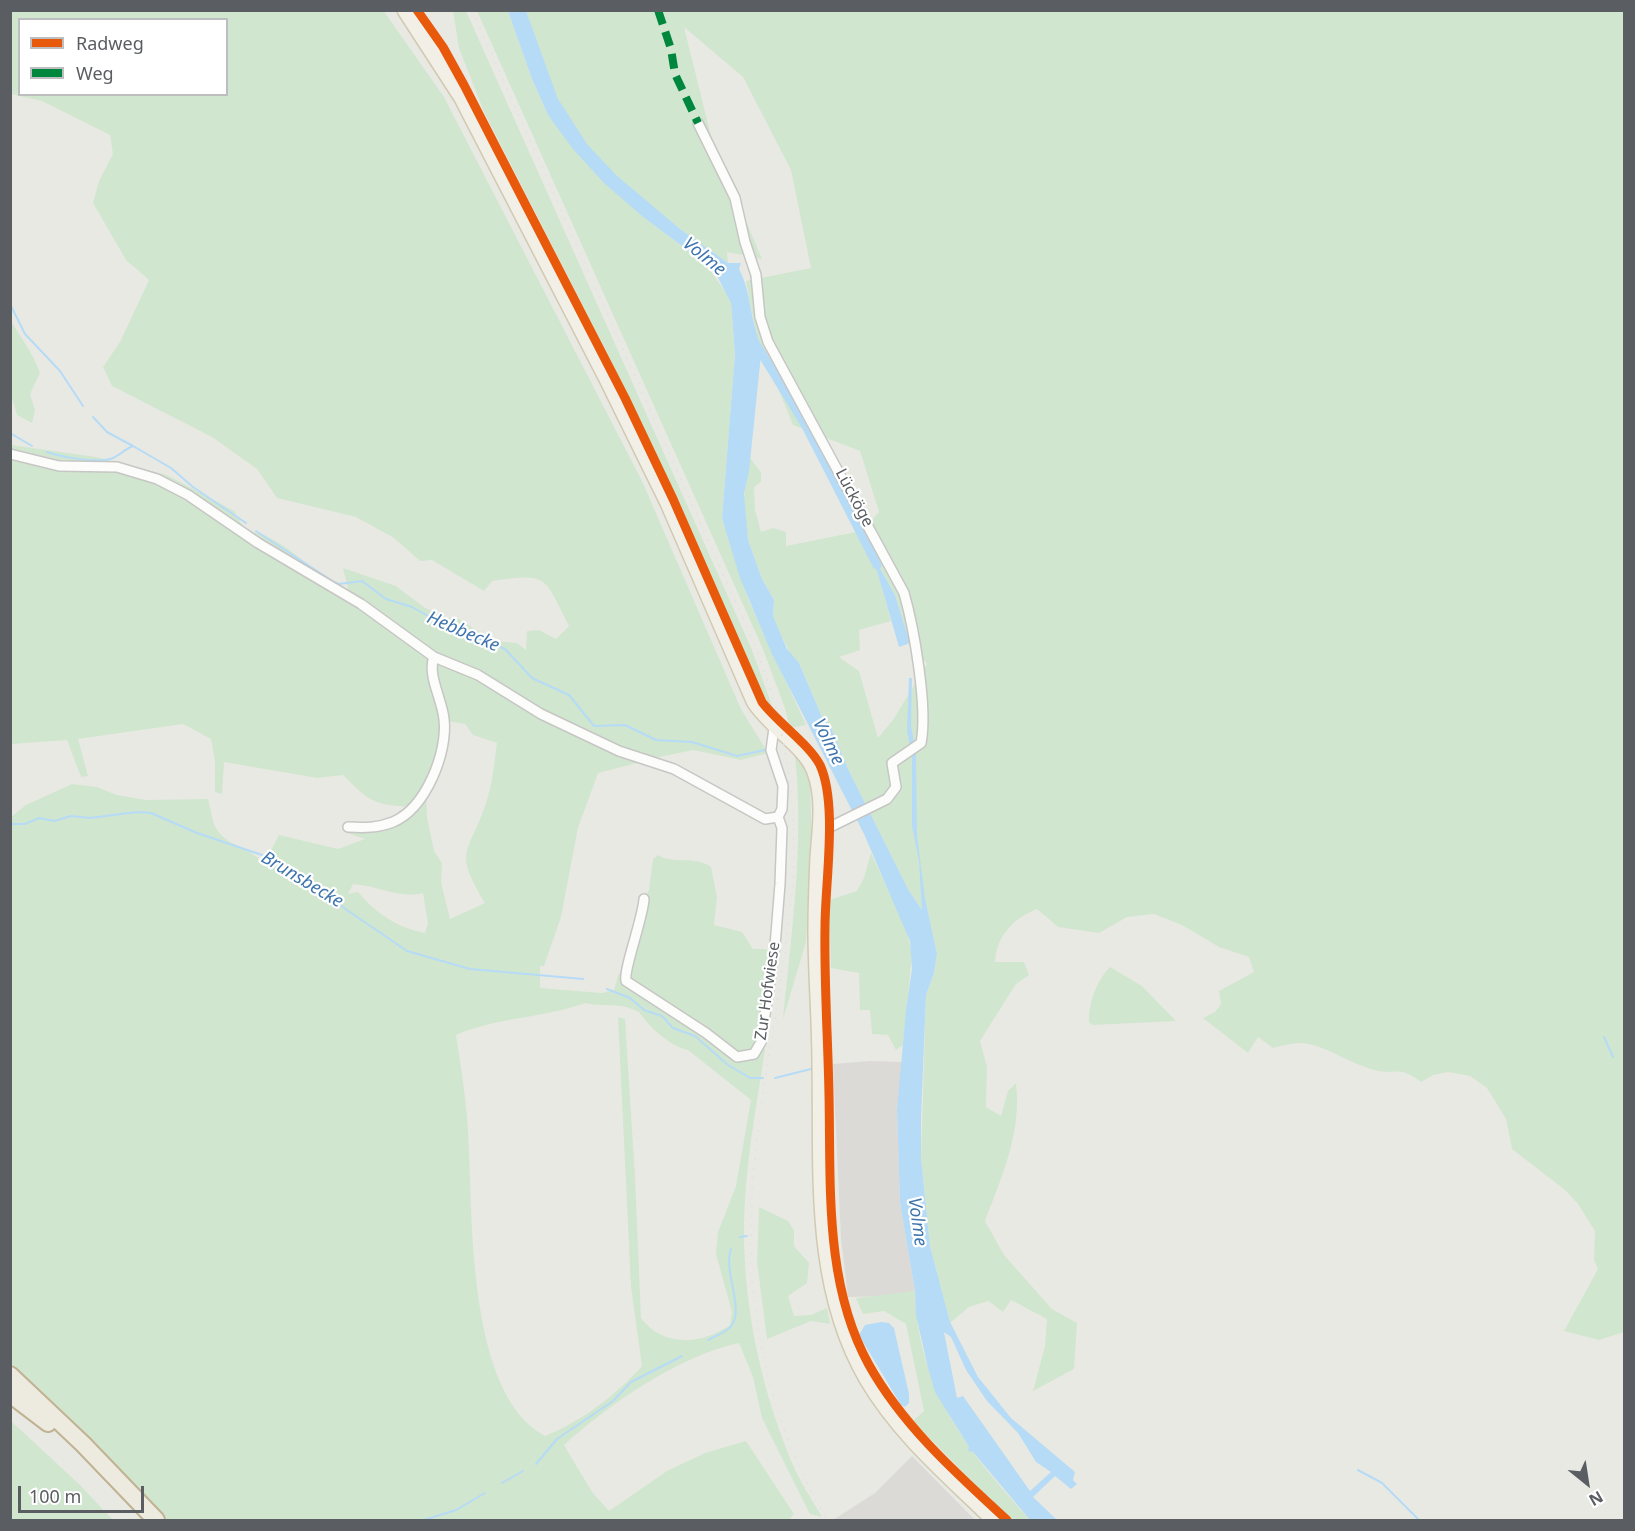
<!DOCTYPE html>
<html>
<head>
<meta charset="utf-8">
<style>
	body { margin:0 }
	#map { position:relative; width:1635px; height:1531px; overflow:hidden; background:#e9e9e4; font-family:"Noto Sans",sans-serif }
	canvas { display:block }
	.frame { position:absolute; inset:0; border:12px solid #5a5d62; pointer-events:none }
	.legend { position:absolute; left:18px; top:18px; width:210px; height:78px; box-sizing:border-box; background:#fff; border:2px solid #bdbec0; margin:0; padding:8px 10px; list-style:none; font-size:18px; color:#5a5d62 }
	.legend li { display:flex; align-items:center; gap:12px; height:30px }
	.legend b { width:30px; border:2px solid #bdbec0 }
	.north { position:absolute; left:1557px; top:1453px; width:60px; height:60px; -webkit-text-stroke:4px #fff; paint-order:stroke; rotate:150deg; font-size:16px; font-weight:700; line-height:24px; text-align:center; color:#5a5d62 }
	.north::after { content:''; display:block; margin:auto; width:21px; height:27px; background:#5a5d62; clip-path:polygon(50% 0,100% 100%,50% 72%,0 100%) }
	.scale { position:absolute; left:18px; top:1486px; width:126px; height:27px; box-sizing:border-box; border:3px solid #5a5d62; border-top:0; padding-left:8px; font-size:18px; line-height:21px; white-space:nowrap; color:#5a5d62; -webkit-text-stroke:4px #fff; paint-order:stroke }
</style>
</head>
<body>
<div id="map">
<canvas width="1635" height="1531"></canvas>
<div class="frame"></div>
<ul class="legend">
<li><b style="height:8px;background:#e8590c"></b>Radweg</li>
<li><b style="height:8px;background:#00873e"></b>Weg</li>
</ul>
<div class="north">N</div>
<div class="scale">100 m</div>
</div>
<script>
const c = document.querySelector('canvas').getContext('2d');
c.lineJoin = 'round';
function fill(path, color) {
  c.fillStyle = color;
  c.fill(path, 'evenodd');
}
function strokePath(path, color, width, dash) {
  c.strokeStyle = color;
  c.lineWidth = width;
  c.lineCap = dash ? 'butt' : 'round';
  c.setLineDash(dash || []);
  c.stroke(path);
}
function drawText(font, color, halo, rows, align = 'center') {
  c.font = font + ' "Noto Sans",sans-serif';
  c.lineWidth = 4.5;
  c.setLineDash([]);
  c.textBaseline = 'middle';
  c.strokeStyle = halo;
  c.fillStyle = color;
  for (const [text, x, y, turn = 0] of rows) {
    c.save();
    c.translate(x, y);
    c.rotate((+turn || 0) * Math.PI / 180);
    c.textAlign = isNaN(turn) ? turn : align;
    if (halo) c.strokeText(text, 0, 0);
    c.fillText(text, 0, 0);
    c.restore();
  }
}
const industrial = new Path2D(`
	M 870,1061 L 903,1062 L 897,1110 L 900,1203 L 915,1291 L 889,1296 L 848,1297 L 841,1239 L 833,1064 Z
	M 912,1456 L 975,1520 L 833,1520 L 875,1493 Z`);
const green = new Path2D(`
	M 383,10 L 444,97 L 642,481 L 741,709 L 768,753 L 741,760 L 693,750 L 655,758 L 620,748 L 521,699 L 459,663 L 433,652 L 426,667 L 441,719 L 438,746 L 426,790 L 427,817 L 434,851 L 442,863 L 441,882 L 450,919 L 485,903 C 452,848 469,855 486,803 C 493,783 494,763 497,743 L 473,735 L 465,724 L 447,721 L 442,689 L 434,667 L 436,662 L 457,669 L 641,762 L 598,773 L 578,828 L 561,917 L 544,966 L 540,966 L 540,988 L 602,993 L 614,990 L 619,973 L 625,980 L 644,899 L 649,890 L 653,859 L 658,855 C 675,865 695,855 711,867 L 717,897 L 714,925 L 742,932 L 753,949 L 765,949 L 771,952 L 760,1041 L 765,1050 C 756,1109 744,1171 744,1231 C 744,1310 762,1392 793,1465 C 801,1483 812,1500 822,1517 L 810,1514 L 762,1418 L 753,1377 L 739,1343 C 680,1355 608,1405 564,1445 L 592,1492 L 609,1511 L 667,1471 L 705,1453 L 746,1441 L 794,1514 L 789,1520 L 164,1520 L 97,1444 L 11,1363 L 11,817 L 26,805 L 72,784 L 97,787 L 117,795 L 146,800 L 208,799 C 211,809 212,824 218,831 C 229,847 252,848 264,864 L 279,835 L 338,849 L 365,839 L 347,833 L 348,827 L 375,828 L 411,807 C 373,805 369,801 343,775 L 317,778 L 224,762 L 222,794 L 215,792 L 215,761 L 211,739 L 183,724 L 78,739 L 88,776 L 81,777 L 67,740 L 11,744 L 11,445 L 96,457 L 167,475 L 234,511 L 245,530 C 290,538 310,575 349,593 L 343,568 L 396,586 L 425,608 L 447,618 L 457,618 L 494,641 L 517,643 L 526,650 L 527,631 L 539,630 L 556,639 L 569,626 C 544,578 550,572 492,581 L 484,591 L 432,560 L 420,561 L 394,538 L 356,517 L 277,498 L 257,469 L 212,437 L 112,386 L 103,367 L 120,342 L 149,280 L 126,260 L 93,203 L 99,181 L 113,154 L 110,135 L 42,101 L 11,94 L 11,11 ZM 20,20 L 226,20 L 226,94 L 20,94 ZM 353,884 C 378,886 401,899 423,893 L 428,923 L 425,933 C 396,927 377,914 358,892 L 348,894 ZM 585,1003 C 604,1008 618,1001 639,1012 C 648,1026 671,1047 688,1050 L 751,1100 L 736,1186 L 718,1232 L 716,1254 L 732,1312 L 730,1325 C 702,1345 662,1347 641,1318 L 635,1177 L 625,1019 L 618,1017 L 631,1287 L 642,1366 C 616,1395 582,1421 545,1436 C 465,1393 473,1210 468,1130 C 466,1098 461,1066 456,1035 C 498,1017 544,1018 585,1003 Z
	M 453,11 L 466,11 L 752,650 L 775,714 L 757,683 L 676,501 L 607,353 L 484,112 L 459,48 Z
	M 477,11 L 508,11 L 532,79 L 548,115 L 643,217 L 705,263 L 727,294 L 731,303 L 735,354 L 722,518 L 749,601 L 806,725 L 790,728 L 785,708 L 762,647 Z
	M 526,11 L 1624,11 L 1624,1332 L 1599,1340 L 1564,1331 L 1598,1269 L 1594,1260 L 1595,1231 L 1578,1204 L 1565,1190 L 1512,1149 L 1506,1119 L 1487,1088 L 1470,1076 L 1448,1072 L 1433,1075 L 1421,1082 C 1397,1064 1399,1076 1374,1070 C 1351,1064 1331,1049 1309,1044 C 1297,1041 1285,1045 1273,1048 L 1258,1037 L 1248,1053 L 1203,1018 L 1215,1012 L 1221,1004 L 1219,991 L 1254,972 L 1249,957 L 1219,947 L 1182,925 L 1154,914 L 1127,917 L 1099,933 L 1058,927 L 1037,909 C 1013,919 997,935 995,962 L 1024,962 L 1029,975 L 1016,984 L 980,1041 L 987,1067 L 986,1107 L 1001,1116 L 1008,1091 L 1016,1083 C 1022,1132 1002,1176 985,1221 L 1004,1255 L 1052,1309 L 1077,1323 L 1074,1369 L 1033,1391 L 1045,1346 L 1047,1319 L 1011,1300 L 1003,1312 L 988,1301 L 969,1307 L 950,1323 L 930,1246 L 921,1158 L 926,995 L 934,973 L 937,954 L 927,908 L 922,910 L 908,889 L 848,769 L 830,725 L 822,717 L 799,663 L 792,657 L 777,627 L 773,616 L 774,600 L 762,579 L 748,540 L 743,503 L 750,458 L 761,472 L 761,482 L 754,487 L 755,510 L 761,532 L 773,528 L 786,532 L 786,546 L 861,531 L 879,512 L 860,451 L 793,425 L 756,334 L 746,281 L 811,268 L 791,170 L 743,77 L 684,27 L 713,144 L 762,259 L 727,252 L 728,263 C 665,219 594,171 559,101 C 544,72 536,40 526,11 ZM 873,556 L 895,595 L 910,643 L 927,664 L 893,720 L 878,738 L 859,671 L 839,657 L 860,650 L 859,630 L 891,621 Z
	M 10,319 C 21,338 33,353 40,373 L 30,394 L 35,410 L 32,423 L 17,415 L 11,395 Z
	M 795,754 L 804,765 L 810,783 L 812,845 L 806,942 L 783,1019 C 792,928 804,846 795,754 Z
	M 871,853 L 907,930 L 912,956 L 903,1045 L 896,1050 L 888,1035 L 872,1034 L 870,1010 L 860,1010 L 859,973 L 831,968 L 829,900 L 857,891 L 864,878 Z
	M 1110,967 L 1142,986 L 1176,1021 L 1093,1025 L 1089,1022 C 1088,1004 1097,980 1110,967 Z
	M 759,1207 L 788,1221 L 794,1230 L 794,1246 L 809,1263 L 807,1283 L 788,1296 L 794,1316 L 811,1315 L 827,1308 L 830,1324 L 811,1321 L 767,1339 L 757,1262 Z
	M 915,1291 C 918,1390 967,1450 1030,1520 L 1010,1520 L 913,1421 L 924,1411 L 906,1324 L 884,1311 L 863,1314 L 856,1298 Z
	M 10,1420 L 79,1484 L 113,1520 L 11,1520 Z`);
const water = new Path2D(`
	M 508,11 L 526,11 L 558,99 L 587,144 L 616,175 L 680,229 L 728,263 L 741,263 L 739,269 C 753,295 749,325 765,353 L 761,355 L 749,471 L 744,494 L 748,540 L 762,579 L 774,600 L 773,616 L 787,649 L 799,663 L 822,717 L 830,725 L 848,769 L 908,889 L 922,910 L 919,861 L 912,826 L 912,755 L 907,731 L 909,678 L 912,678 L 911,726 L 916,753 L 917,836 L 925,898 L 937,954 L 934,973 L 926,995 L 921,1118 L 921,1158 L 930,1246 L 950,1322 L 978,1377 L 1011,1418 L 1075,1472 L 1073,1480 L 1077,1484 L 1071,1489 L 1055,1476 L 1033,1497 L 1057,1520 L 1030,1520 L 973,1452 L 968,1451 L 969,1447 L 935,1392 L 928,1368 L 916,1315 L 915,1291 L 900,1203 L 897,1110 L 906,1010 L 912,969 L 910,941 L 864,834 L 772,654 L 740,578 L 722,518 L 735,354 L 731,303 L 717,276 L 705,263 L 643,217 L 604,183 L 573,149 L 548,115 L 532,79 ZM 944,1332 L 951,1337 L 966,1370 L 987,1401 L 1018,1433 L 1036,1462 L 1051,1472 L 1030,1491 L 963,1396 L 957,1398 Z
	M 872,554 L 895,595 L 910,643 L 899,647 Z
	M 881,1322 L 889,1323 L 894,1328 L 909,1394 L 909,1403 L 905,1407 L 901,1405 L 859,1335 L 865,1325 Z`);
const stream = new Path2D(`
	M 10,304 L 25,334 L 60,371 L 83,406
	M 93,417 L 107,432 L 133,446
	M 10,433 L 32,446
	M 47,452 C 61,457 99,464 113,458 C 120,455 125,449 133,446 L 171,468 L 193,487 L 246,523
	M 256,531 L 334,582 L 339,584 L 362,581 L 386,599 L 412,607 L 444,625 L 505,649 L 532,678 L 569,695 L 594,726 L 625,725 L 656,740 L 692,742 L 737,756 L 765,750
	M 10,824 L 25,824 L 39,818 L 54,821 L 71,816 L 90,818 L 137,812 L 151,813 L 197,833 L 271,858 L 323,889 L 344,908 L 407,951 L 470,969 L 583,979
	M 607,989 L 630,998 L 644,1010 L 662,1016 L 673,1028 L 695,1036 L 728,1065 L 750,1078 L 763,1078
	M 1604,1037 L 1613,1057
	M 775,1078 L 811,1069
	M 740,1237 L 747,1236
	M 708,1340 C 715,1336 728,1332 732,1325 C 744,1306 723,1272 731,1249
	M 536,1464 L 557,1439 L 613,1401 L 631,1382 L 682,1356
	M 1358,1470 L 1382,1483 L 1419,1520
	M 502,1483 L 523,1471
	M 424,1520 L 456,1510 L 485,1493`);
const canal = new Path2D(`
	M 757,346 L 806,426 L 877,565`);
const street = new Path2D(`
	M 698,123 L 735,198 L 745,242 L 756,275 L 760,317 L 768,342 L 904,593 C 914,628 928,708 921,743 L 892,763 L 896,787 L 887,799 L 820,832
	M 10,454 L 59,466 L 117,467 L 157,479 L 188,495 L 258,543 L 361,604 L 434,657 L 478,675 L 541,714 L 619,751 L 674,769 L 765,819 L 778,817
	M 348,827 C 364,828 378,828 393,822 C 426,808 448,752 444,719 C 442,699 427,675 434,657
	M 644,899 C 643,918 623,971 626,981 L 706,1033 L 737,1057 L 754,1054 L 761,1042 L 775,946 L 780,884 L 782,828 L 778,817 L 782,809 L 783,786 L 771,750 L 774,728`);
const primary = new Path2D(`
	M 405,10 L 462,98 L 607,379 L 668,503 L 754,701 C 770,727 806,746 815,772 C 825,799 820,830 818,857 C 817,881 816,906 816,930 C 816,975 820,1020 820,1065 C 822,1171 812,1285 867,1379 C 899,1434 949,1476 994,1520`);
const highway = new Path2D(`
	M 10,1375 L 83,1444 L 156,1520
	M 10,1394 L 48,1423`);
const rail = new Path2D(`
	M 472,10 L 756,648 C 787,728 800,816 791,902 C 780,1011 752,1120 751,1230 C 749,1331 776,1434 827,1520`);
const quiet = new Path2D(`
	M 658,10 L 671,49 L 675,74 L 698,123`);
const cycleway = new Path2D(`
	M 417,10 L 443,47 L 464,85 L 625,398 L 673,499 L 762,702 C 778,723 809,744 820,765 C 838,804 825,883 825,927 C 824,983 828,1039 829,1095 C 831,1185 824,1284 869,1365 C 903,1426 957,1474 1007,1520`);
const streetNames = [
	["Lücköge",854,498,62],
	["Zur Hofwiese",768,991,-82]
];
const waterNames = [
	["Volme",704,257,39],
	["Hebbecke",463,632,23],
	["Volme",828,742,64],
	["Brunsbecke",302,880,31],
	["Volme",917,1222,82]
];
fill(industrial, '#dcdad7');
fill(green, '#d1e6cf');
fill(water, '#b6dbf6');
strokePath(stream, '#b6dbf6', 2);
strokePath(canal, '#b6dbf6', 9);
strokePath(street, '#c6c6c5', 12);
strokePath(primary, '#d1c9b2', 18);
strokePath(highway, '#c0b292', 20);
strokePath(street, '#fcfcfb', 9);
strokePath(primary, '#f2f0e6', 15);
strokePath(highway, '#edebe0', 16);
strokePath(rail, '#e1e2e1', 2, [1.5, 8]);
strokePath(quiet, '#00873e', 8, [15, 8]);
strokePath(cycleway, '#e8590c', 9);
drawText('16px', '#5a5d62', '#fff', streetNames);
drawText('italic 18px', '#3e75ae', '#fff', waterNames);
</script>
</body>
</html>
